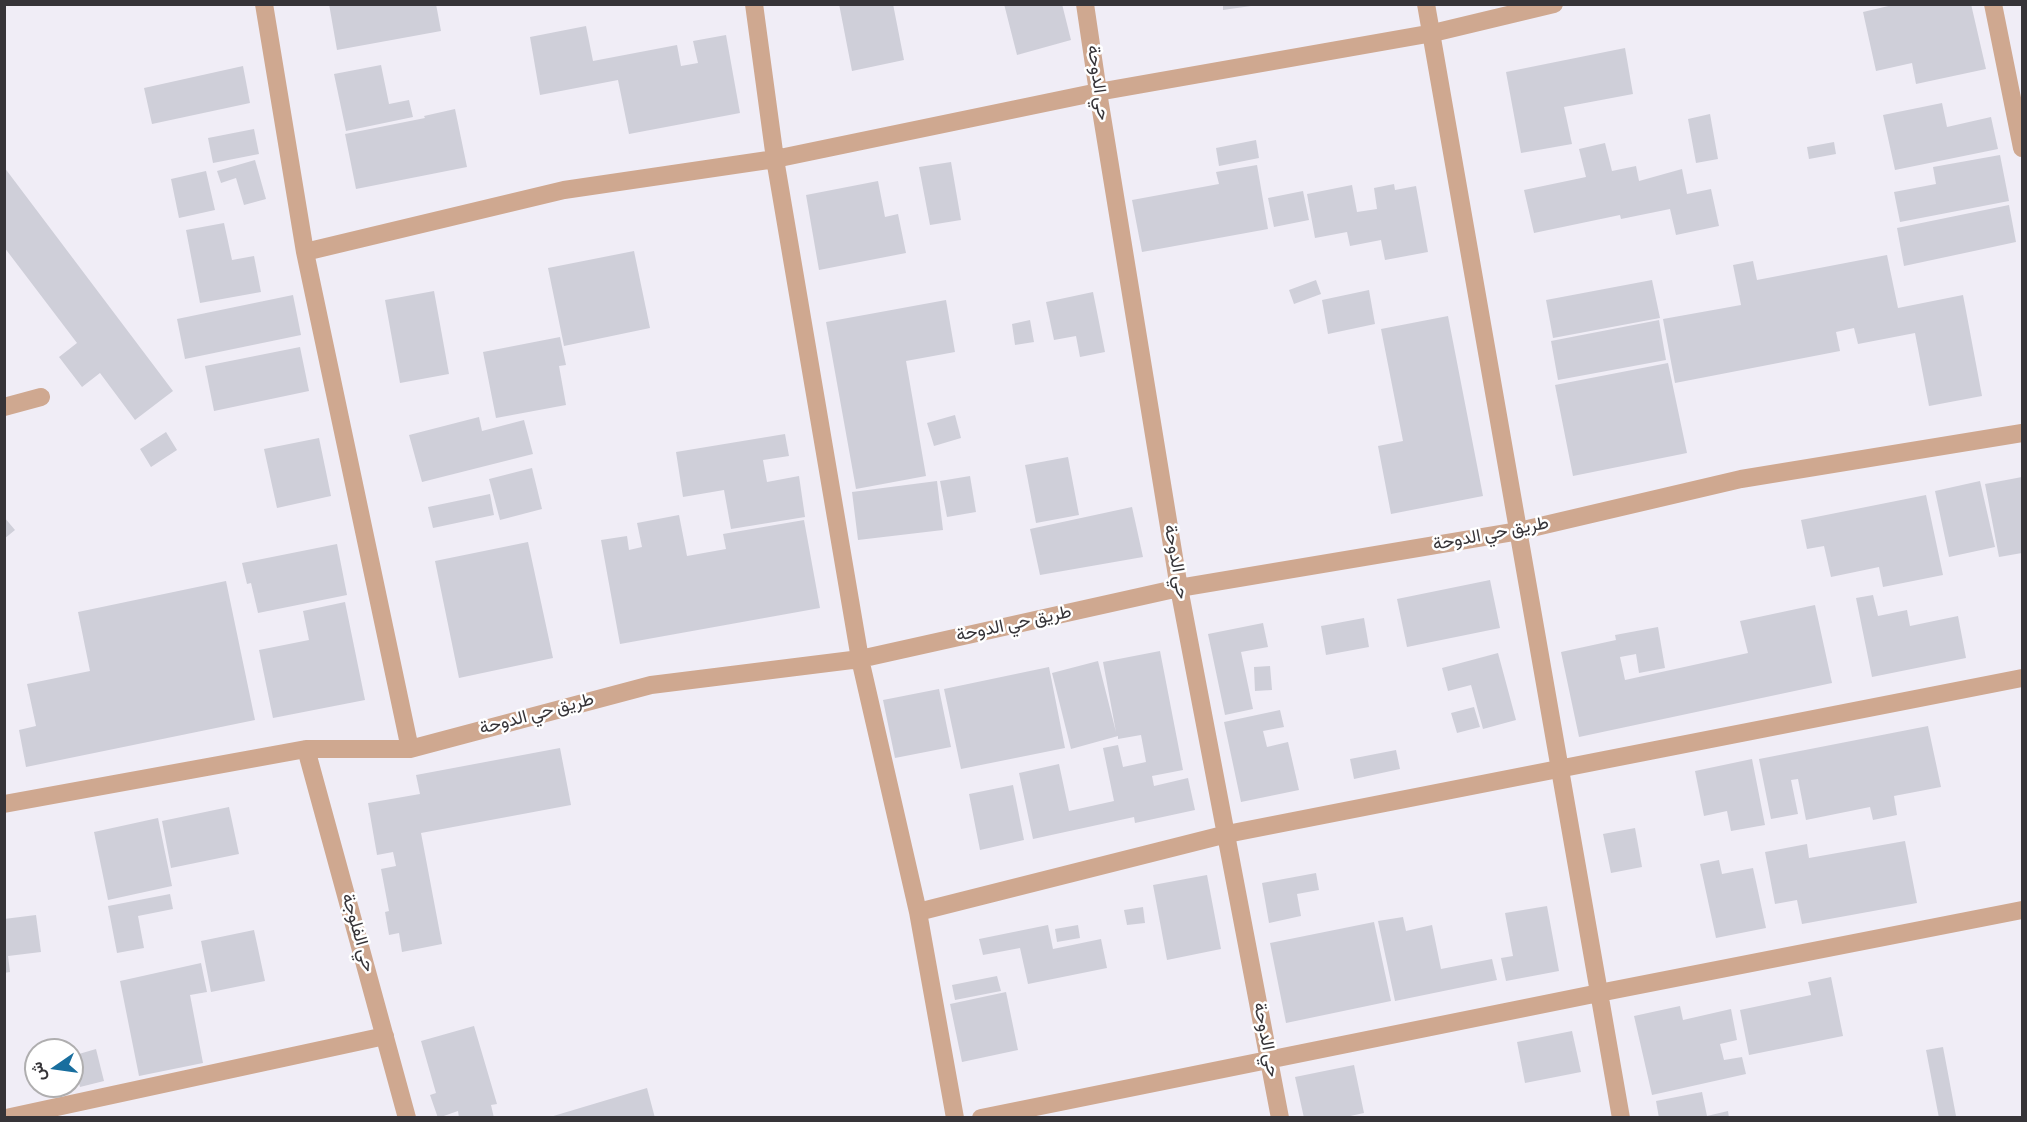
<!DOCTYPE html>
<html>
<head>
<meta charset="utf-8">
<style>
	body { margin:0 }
	#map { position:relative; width:2027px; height:1122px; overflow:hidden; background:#f0edf6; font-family:"Source Sans 3",Vazirmatn,sans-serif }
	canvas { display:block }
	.frame { position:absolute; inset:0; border:6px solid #363438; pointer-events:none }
	.north { position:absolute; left:24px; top:1038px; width:60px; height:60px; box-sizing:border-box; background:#fff; border:2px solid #afaeaf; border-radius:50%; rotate:257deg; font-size:16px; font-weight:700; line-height:24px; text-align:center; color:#363438 }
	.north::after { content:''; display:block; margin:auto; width:21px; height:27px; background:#186e9e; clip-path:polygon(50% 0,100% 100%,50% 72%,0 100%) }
</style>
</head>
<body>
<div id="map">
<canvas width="2027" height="1122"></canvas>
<div class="frame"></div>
<div class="north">ش</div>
</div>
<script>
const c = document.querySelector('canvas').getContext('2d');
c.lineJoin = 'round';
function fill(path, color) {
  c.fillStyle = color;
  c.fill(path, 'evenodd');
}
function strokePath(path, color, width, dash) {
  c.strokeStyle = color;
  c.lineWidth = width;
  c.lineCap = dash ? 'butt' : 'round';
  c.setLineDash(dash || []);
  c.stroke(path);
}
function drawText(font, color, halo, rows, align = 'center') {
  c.font = font + ' "Source Sans 3",Vazirmatn,sans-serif';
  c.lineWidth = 5;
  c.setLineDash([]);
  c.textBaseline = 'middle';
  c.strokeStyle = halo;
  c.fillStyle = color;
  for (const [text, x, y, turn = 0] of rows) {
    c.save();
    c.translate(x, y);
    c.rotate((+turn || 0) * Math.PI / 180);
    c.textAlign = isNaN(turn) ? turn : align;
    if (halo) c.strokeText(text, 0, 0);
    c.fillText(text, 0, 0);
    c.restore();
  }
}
const building = new Path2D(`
	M 329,4 L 436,4 L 441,31 L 337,50 Z
	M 839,4 L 893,4 L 904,60 L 852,71 Z
	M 1004,4 L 1062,4 L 1071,40 L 1017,55 Z
	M 1223,4 L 1251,4 L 1251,6 L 1223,10 Z
	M 1897,4 L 1971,4 L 1986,69 L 1916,84 L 1912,63 L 1876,71 L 1863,12 Z
	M 586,26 L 593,61 L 677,45 L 681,66 L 698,63 L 693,41 L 726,35 L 740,113 L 629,134 L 618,80 L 540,95 L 530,37 Z
	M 1625,48 L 1633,94 L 1564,107 L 1572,144 L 1521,153 L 1506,72 Z
	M 381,65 L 389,104 L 409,100 L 413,117 L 346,131 L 334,74 Z
	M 243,66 L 250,103 L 152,124 L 144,88 Z
	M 1942,103 L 1947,127 L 1991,117 L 1998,149 L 1895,170 L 1883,115 Z
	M 455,109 L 467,167 L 356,189 L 345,134 L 425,118 L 424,116 Z
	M 1710,114 L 1718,159 L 1696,163 L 1688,119 Z
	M 254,129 L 259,154 L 213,163 L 208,138 Z
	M 1256,140 L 1259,158 L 1219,166 L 1216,148 Z
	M 1834,142 L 1836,154 L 1809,159 L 1807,147 Z
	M 1605,143 L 1612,171 L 1636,166 L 1639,181 L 1682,169 L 1687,194 L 1711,189 L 1719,226 L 1676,235 L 1670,209 L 1621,219 L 1620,215 L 1534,233 L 1524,190 L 1586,177 L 1579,149 Z
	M 2000,155 L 2009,201 L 1900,222 L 1894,192 L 1936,184 L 1933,167 Z
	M 255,160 L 266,199 L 244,205 L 236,178 L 221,183 L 217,171 Z
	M 951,162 L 961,220 L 930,225 L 919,167 Z
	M 1257,165 L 1268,229 L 1142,252 L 1132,200 L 1219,184 L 1216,172 Z
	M 4,167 L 173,391 L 135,420 L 100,373 L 82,387 L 59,357 L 77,343 L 4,247 Z
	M 206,171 L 215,210 L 179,218 L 171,179 Z
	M 878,181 L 885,217 L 898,214 L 906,253 L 819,270 L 806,195 Z
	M 1394,184 L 1395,190 L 1416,186 L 1428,252 L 1385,260 L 1381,240 L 1350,246 L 1347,232 L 1315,238 L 1307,194 L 1352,185 L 1357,212 L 1377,209 L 1374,188 Z
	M 1303,191 L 1309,220 L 1274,227 L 1268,198 Z
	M 2009,205 L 2016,242 L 1904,266 L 1897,228 Z
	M 224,223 L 232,260 L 254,256 L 261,292 L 200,303 L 186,230 Z
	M 634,251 L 650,328 L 564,346 L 548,268 Z
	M 1887,255 L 1898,308 L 1963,295 L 1982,396 L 1929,406 L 1915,333 L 1858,344 L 1854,328 L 1836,332 L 1840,351 L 1675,383 L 1663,319 L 1741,305 L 1733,265 L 1753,261 L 1757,280 Z
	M 1316,280 L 1321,294 L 1294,304 L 1289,290 Z
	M 1652,280 L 1660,318 L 1553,338 L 1546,300 Z
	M 1369,290 L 1375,324 L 1328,334 L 1322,300 Z
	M 434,291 L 449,374 L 400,383 L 385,300 Z
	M 1093,292 L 1105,352 L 1080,357 L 1076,336 L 1054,340 L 1046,302 Z
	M 293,295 L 301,335 L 185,359 L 177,319 Z
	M 946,300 L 955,352 L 906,361 L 926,476 L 856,489 L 826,322 Z
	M 1448,316 L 1483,496 L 1391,514 L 1378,446 L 1403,441 L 1381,329 Z
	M 1030,320 L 1034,342 L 1015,345 L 1012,324 Z
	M 1659,320 L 1666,360 L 1558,380 L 1551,341 Z
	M 560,337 L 566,365 L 559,366 L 566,405 L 496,418 L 483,352 Z
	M 300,347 L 309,391 L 214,411 L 205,366 Z
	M 1668,363 L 1687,453 L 1573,476 L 1555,385 Z
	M 955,415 L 961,438 L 934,446 L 927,423 Z
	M 479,417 L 482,431 L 524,420 L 533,454 L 422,482 L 409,435 Z
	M 166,432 L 177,450 L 151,467 L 140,449 Z
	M 785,434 L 789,456 L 763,460 L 767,482 L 799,476 L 805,517 L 731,529 L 724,490 L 683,497 L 676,452 Z
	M 319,438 L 331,496 L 277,508 L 264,449 Z
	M 1068,457 L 1079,515 L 1036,523 L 1025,465 Z
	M 532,468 L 542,509 L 500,520 L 489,479 Z
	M 970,476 L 976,512 L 947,517 L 940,481 Z
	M 2022,477 L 2022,553 L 1999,557 L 1985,484 Z
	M 937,481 L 943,530 L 858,540 L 852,492 Z
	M 1980,481 L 1995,547 L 1949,557 L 1935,491 Z
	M 490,494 L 494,515 L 433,528 L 428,507 Z
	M 1926,495 L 1943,575 L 1883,587 L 1879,567 L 1831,577 L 1824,546 L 1807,549 L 1801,520 Z
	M 1132,507 L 1143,557 L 1040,575 L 1030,529 Z
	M 679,515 L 687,556 L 726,549 L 723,534 L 804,520 L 820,608 L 620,644 L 601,540 L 627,536 L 629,550 L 642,547 L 637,523 Z
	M 4,517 L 15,530 L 4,539 Z
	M 528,542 L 553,658 L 459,678 L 435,561 Z
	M 337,544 L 347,595 L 258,613 L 251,583 L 247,584 L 242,563 Z
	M 1490,580 L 1500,628 L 1407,647 L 1397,599 Z
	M 226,581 L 255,720 L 26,767 L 19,730 L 36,726 L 27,684 L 90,671 L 78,612 Z
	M 1873,595 L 1878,616 L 1907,610 L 1910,626 L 1958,616 L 1966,658 L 1872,677 L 1856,598 Z
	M 345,602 L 365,700 L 273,718 L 259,650 L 309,640 L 303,611 Z
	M 1815,605 L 1832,683 L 1579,737 L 1561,652 L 1616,640 L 1615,635 L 1658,627 L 1665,668 L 1639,673 L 1636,654 L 1620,657 L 1625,680 L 1748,653 L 1740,621 Z
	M 1364,618 L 1369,647 L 1326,655 L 1321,626 Z
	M 1263,623 L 1268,647 L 1241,652 L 1253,709 L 1225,715 L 1208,634 Z
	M 1160,651 L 1183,770 L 1152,776 L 1154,786 L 1188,778 L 1195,810 L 1135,823 L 1134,817 L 1033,839 L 1019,773 L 1059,764 L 1069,811 L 1114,801 L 1103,748 L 1118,745 L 1123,767 L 1146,762 L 1141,735 L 1118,739 L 1118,736 L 1071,749 L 1052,673 L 1098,661 L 1116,732 L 1103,662 Z
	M 1498,653 L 1516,720 L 1483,729 L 1471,685 L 1448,691 L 1442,668 Z
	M 1270,666 L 1272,690 L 1255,691 L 1254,667 Z
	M 1049,667 L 1065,748 L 961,769 L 944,689 Z
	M 939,689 L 951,747 L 895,758 L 883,700 Z
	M 1474,707 L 1480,727 L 1457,733 L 1451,713 Z
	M 1280,710 L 1284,727 L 1263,731 L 1267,747 L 1288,742 L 1299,790 L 1241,802 L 1224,722 Z
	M 1928,726 L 1941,787 L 1894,796 L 1897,815 L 1873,820 L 1870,807 L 1806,820 L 1798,779 L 1791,780 L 1798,814 L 1771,819 L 1759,759 Z
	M 560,748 L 571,805 L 421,833 L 442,944 L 402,952 L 399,933 L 389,935 L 385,912 L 389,911 L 381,869 L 396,866 L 393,852 L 377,855 L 368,803 L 420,794 L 416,775 Z
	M 1396,750 L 1400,769 L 1354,779 L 1350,759 Z
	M 1752,759 L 1765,825 L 1731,831 L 1727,811 L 1704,816 L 1695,771 Z
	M 1013,785 L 1024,840 L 980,850 L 969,794 Z
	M 229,807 L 239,854 L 171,868 L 162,821 Z
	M 158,818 L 172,886 L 108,900 L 94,832 Z
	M 1635,828 L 1642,867 L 1611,873 L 1603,834 Z
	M 1905,841 L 1917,903 L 1802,924 L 1797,900 L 1775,904 L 1765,852 L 1807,844 L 1809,858 Z
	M 1719,860 L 1722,874 L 1753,868 L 1766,928 L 1716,938 L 1700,864 Z
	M 1316,873 L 1319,890 L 1297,894 L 1301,916 L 1269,923 L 1262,883 Z
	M 1207,875 L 1221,949 L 1167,960 L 1153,885 Z
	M 170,894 L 173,909 L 138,916 L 144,948 L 117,953 L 108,906 Z
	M 1547,906 L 1559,971 L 1506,981 L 1501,958 L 1513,956 L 1505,913 Z
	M 1143,907 L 1145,923 L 1127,925 L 1124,910 Z
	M 36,915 L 41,952 L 8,956 L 10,972 L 4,973 L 4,919 Z
	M 1403,917 L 1406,931 L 1432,925 L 1441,969 L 1492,959 L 1497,980 L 1395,1001 L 1378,921 Z
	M 1374,922 L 1391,1001 L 1286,1023 L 1270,943 Z
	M 1048,925 L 1053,949 L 1101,939 L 1107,968 L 1028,984 L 1020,948 L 983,955 L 979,939 Z
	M 1078,925 L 1080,938 L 1057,942 L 1055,929 Z
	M 254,930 L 265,981 L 211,992 L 201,941 Z
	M 201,963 L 207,992 L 190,995 L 203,1063 L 139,1076 L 120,981 Z
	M 997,976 L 1001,991 L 955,1000 L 952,985 Z
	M 1831,977 L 1843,1036 L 1749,1055 L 1740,1010 L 1811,995 L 1808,982 Z
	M 1006,992 L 1018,1050 L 962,1062 L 950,1004 Z
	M 1680,1006 L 1683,1020 L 1731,1009 L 1737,1040 L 1720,1044 L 1724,1060 L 1742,1057 L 1746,1074 L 1652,1095 L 1634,1016 Z
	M 474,1026 L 497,1104 L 491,1105 L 494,1118 L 459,1118 L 458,1111 L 438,1118 L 430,1095 L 436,1093 L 421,1041 Z
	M 1572,1031 L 1581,1072 L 1525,1083 L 1517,1042 Z
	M 1943,1047 L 1956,1116 L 1951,1118 L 1939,1118 L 1926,1050 Z
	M 96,1049 L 104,1081 L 80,1087 L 72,1056 Z
	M 1354,1065 L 1364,1113 L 1341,1118 L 1304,1118 L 1295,1077 Z
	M 647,1088 L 655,1118 L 550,1118 L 550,1117 Z
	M 1702,1092 L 1707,1116 L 1728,1111 L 1729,1118 L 1659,1118 L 1656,1101 Z`);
const street = new Path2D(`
	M 264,4 L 305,252 L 410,749
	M 754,4 L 775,159 L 860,659 L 918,912 L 955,1118
	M 1085,4 L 1098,92 L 1179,588 L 1280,1118
	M 1426,4 L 1621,1118
	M 1993,4 L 2022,148
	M 305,252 L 564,190 L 775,159 L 1098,92 L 1433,33 L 1554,4
	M 4,407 L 41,397
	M 306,749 L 407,1118
	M 4,804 L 306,749 L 410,749 L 651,685 L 860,659 L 1179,588 L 1519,531 L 1741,479 L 2022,433
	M 918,912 L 1227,834 L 2022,678
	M 6,1118 L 385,1036
	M 981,1118 L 1599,993 L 2022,910`);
const streetNames = [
	["حي الدوحة",1097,83,82],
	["طريق حي الدوحة",1491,535,-11],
	["حي الدوحة",1175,562,80],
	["طريق حي الدوحة",1014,625,-12],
	["طريق حي الدوحة",537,715,-15],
	["حي الفلوجة",357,933,74],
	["حي الدوحة",1265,1040,79]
];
fill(building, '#cfcfd9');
strokePath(street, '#cfa890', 18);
drawText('18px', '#363438', '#fff', streetNames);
</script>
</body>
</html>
